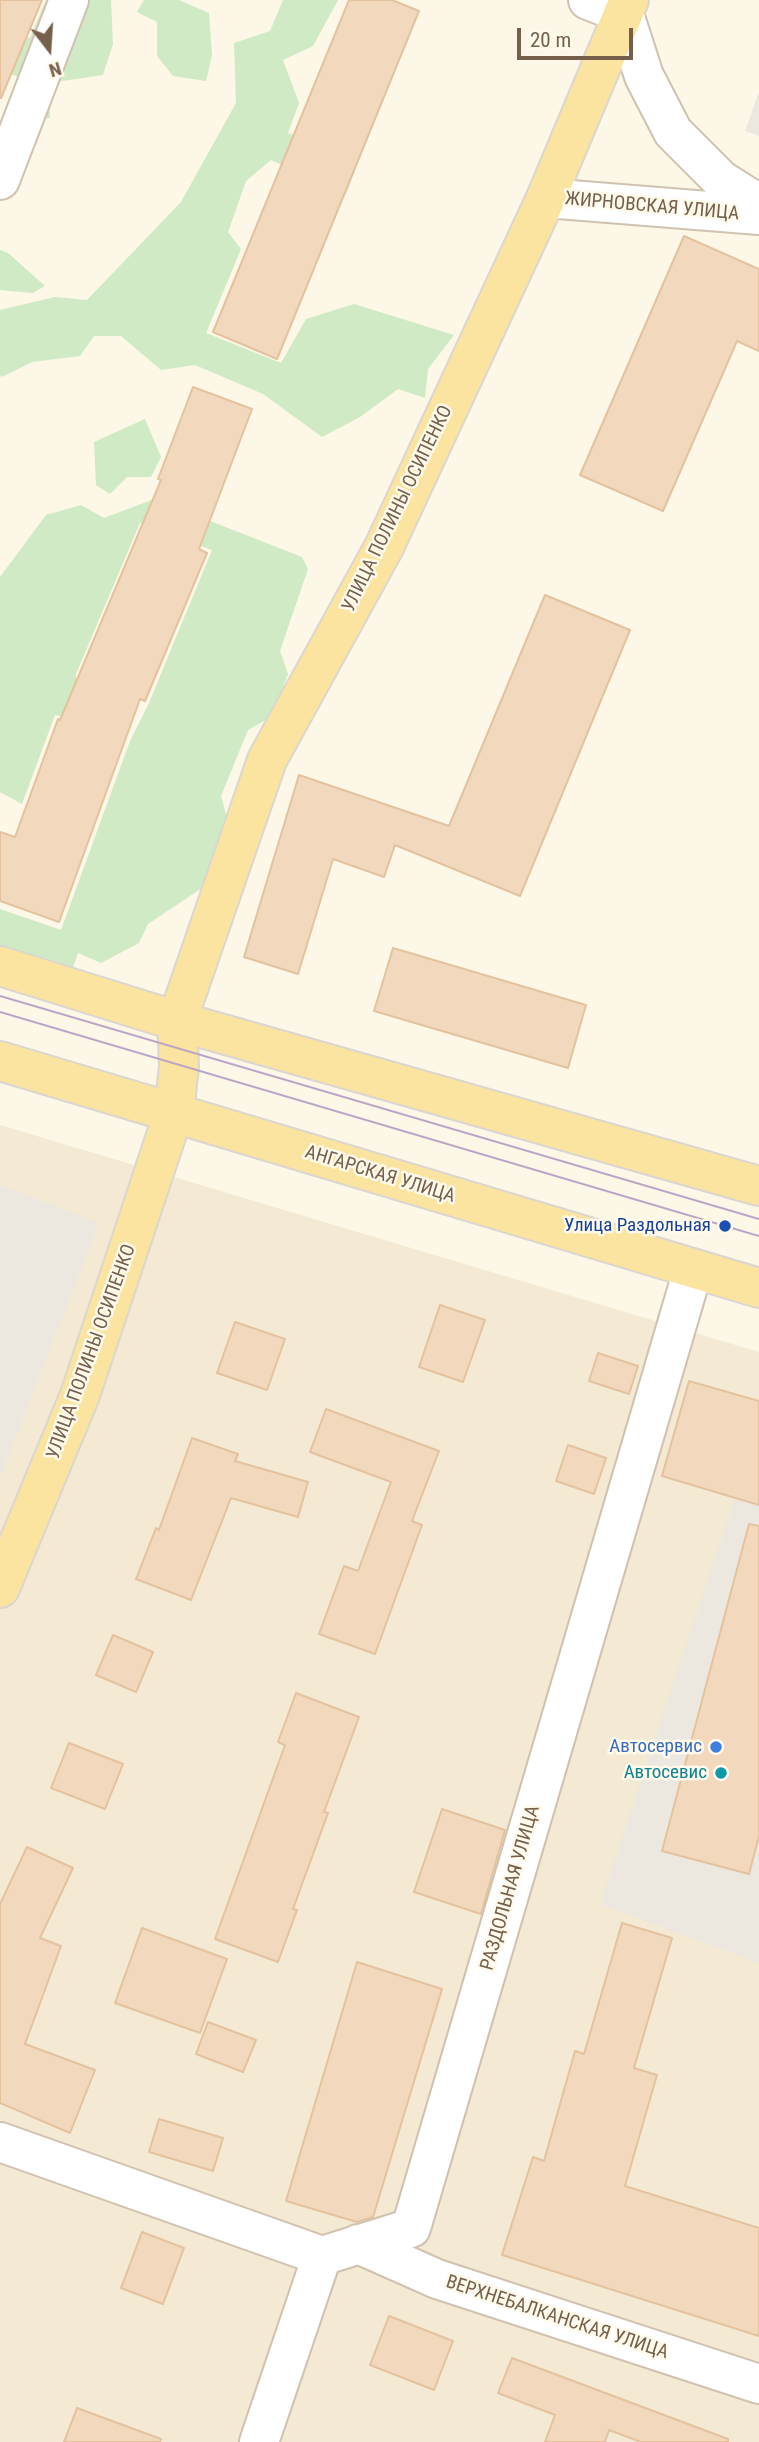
<!DOCTYPE html>
<html>
<head>
<meta charset="utf-8">
<style>
	body { margin:0 }
	#map { position:relative; width:759px; height:2442px; overflow:hidden; background:#fcf7e6; font-family:"Roboto Condensed",sans-serif }
	canvas { display:block }
	.north { position:absolute; left:14px; top:14px; width:70px; height:70px; -webkit-text-stroke:5px #fffaec; paint-order:stroke; rotate:163deg; font-size:19px; font-weight:700; line-height:28px; text-align:center; color:#76604b }
	.north::after { content:''; display:block; margin:auto; width:24px; height:32px; background:#76604b; clip-path:polygon(50% 0,100% 100%,50% 72%,0 100%) }
	.scale { position:absolute; left:517px; top:28px; width:116px; height:32px; box-sizing:border-box; border:4px solid #76604b; border-top:0; padding-left:9px; font-size:21px; line-height:24px; white-space:nowrap; color:#76604b; -webkit-text-stroke:5px #fffaec; paint-order:stroke }
</style>
</head>
<body>
<div id="map">
<canvas width="759" height="2442"></canvas>
<div class="north">N</div>
<div class="scale">20 m</div>
</div>
<script>
const c = document.querySelector('canvas').getContext('2d');
c.lineJoin = 'round';
function fill(path, color) {
  c.fillStyle = color;
  c.fill(path, 'evenodd');
}
function strokePath(path, color, width, dash) {
  c.strokeStyle = color;
  c.lineWidth = width;
  c.lineCap = dash ? 'butt' : 'round';
  c.setLineDash(dash || []);
  c.stroke(path);
}
function drawText(font, color, halo, rows, align = 'center') {
  c.font = font + ' "Roboto Condensed",sans-serif';
  c.lineWidth = 5;
  c.setLineDash([]);
  c.textBaseline = 'middle';
  c.strokeStyle = halo;
  c.fillStyle = color;
  for (const [text, x, y, turn = 0] of rows) {
    c.save();
    c.translate(x, y);
    c.rotate((+turn || 0) * Math.PI / 180);
    c.textAlign = isNaN(turn) ? turn : align;
    if (halo) c.strokeText(text, 0, 0);
    c.fillText(text, 0, 0);
    c.restore();
  }
}
const residential = new Path2D(`
	M 0,1125 L 759,1352 L 759,2442 L 0,2442 Z`);
const industrial = new Path2D(`
	M 759,92 L 759,136 L 745,131 Z
	M 0,1185 L 99,1223 L 0,1477 Z
	M 759,1426 L 759,1963 L 600,1904 Z`);
const green = new Path2D(`
	M 46,0 L 111,0 L 113,44 L 103,75 L 49,83 L 50,118 L 27,122 L 25,80 L 0,69 L 0,26 L 30,38 Z
	M 144,0 L 179,0 L 209,13 L 212,55 L 206,81 L 173,76 L 157,56 L 157,22 L 137,12 Z
	M 283,0 L 338,0 L 313,46 L 283,60 L 299,103 L 288,133 L 358,162 L 346,194 L 271,160 L 246,181 L 228,232 L 241,249 L 206,333 L 281,363 L 306,319 L 354,304 L 454,335 L 428,369 L 425,398 L 398,389 L 360,417 L 322,437 L 263,394 L 195,365 L 161,370 L 121,336 L 94,336 L 80,356 L 32,362 L 2,377 L 0,375 L 0,310 L 55,297 L 87,300 L 181,202 L 236,103 L 234,43 L 270,31 Z
	M 0,250 L 8,253 L 45,286 L 33,293 L 0,290 Z
	M 145,419 L 161,457 L 151,477 L 127,477 L 110,494 L 96,485 L 94,442 Z
	M 154,499 L 302,557 L 308,569 L 280,651 L 288,674 L 273,716 L 248,730 L 221,796 L 228,822 L 205,886 L 148,924 L 139,943 L 101,963 L 78,953 L 70,977 L 0,957 L 0,909 L 61,930 L 130,741 L 149,703 L 212,550 L 140,523 L 76,674 L 79,715 L 68,718 L 55,715 L 22,804 L 0,792 L 0,577 L 46,515 L 81,505 L 104,518 Z`);
const building = new Path2D(`
	M 0,0 L 42,0 L 1,98 L 0,98 Z
	M 349,0 L 392,0 L 419,11 L 277,359 L 213,332 Z
	M 684,236 L 759,269 L 759,351 L 737,341 L 663,511 L 580,475 Z
	M 193,387 L 252,409 L 199,549 L 207,553 L 145,701 L 140,699 L 59,922 L 0,901 L 0,832 L 15,837 L 58,719 L 60,720 L 161,480 L 158,479 Z
	M 545,595 L 630,630 L 520,896 L 395,845 L 384,877 L 333,859 L 298,974 L 244,957 L 299,775 L 449,826 Z
	M 393,948 L 586,1005 L 568,1068 L 374,1011 Z
	M 440,1305 L 485,1320 L 463,1382 L 419,1367 Z
	M 235,1322 L 285,1339 L 267,1390 L 217,1373 Z
	M 598,1353 L 638,1366 L 629,1394 L 589,1381 Z
	M 689,1381 L 759,1401 L 759,1505 L 662,1476 Z
	M 326,1409 L 439,1451 L 412,1521 L 422,1525 L 375,1654 L 319,1634 L 344,1566 L 358,1571 L 391,1482 L 310,1452 Z
	M 192,1438 L 238,1454 L 235,1461 L 308,1482 L 298,1517 L 231,1498 L 191,1600 L 136,1579 L 156,1528 L 159,1530 Z
	M 568,1445 L 606,1458 L 594,1494 L 556,1481 Z
	M 749,1524 L 759,1526 L 759,1836 L 749,1874 L 662,1851 Z
	M 113,1635 L 153,1652 L 136,1692 L 96,1675 Z
	M 296,1693 L 359,1717 L 324,1812 L 328,1813 L 293,1909 L 297,1910 L 278,1962 L 215,1939 L 285,1745 L 278,1742 Z
	M 69,1743 L 123,1764 L 105,1809 L 51,1788 Z
	M 442,1809 L 505,1830 L 481,1914 L 414,1892 Z
	M 27,1847 L 73,1868 L 40,1938 L 61,1946 L 25,2044 L 95,2070 L 70,2133 L 0,2103 L 0,1904 Z
	M 622,1923 L 672,1938 L 634,2068 L 657,2075 L 625,2186 L 759,2228 L 759,2336 L 502,2255 L 533,2157 L 544,2161 L 575,2051 L 584,2054 Z
	M 142,1928 L 227,1959 L 200,2033 L 115,2003 Z
	M 357,1962 L 442,1989 L 373,2217 L 357,2222 L 286,2201 Z
	M 208,2022 L 256,2040 L 243,2072 L 196,2054 Z
	M 159,2119 L 223,2138 L 213,2171 L 149,2152 Z
	M 142,2232 L 184,2248 L 163,2304 L 121,2288 Z
	M 389,2316 L 453,2341 L 434,2390 L 370,2365 Z
	M 512,2358 L 728,2439 L 728,2442 L 641,2442 L 609,2430 L 605,2442 L 545,2442 L 555,2415 L 498,2393 Z
	M 77,2408 L 161,2439 L 160,2442 L 64,2442 Z`);
const minor = new Path2D(`
	M 588,0 L 624,14 L 644,76 L 673,132 L 721,180 L 759,204
	M 0,180 L 69,0
	M 546,198 L 759,215
	M 0,2142 L 322,2256
	M 358,2244 L 437,2279 L 759,2384
	M 259,2442 L 322,2256 L 411,2228 L 693,1270`);
const major = new Path2D(`
	M 0,966 L 177,1021 L 759,1186
	M 0,1061 L 759,1288
	M 0,1588 L 80,1395 L 174,1112 L 179,1066 L 177,1021 L 267,760 L 384,547 L 546,198 L 629,0`);
const tram = new Path2D(`
	M 0,996 L 759,1219
	M 0,1012 L 759,1236`);
const markers = [
	[725,1226,7,"#1a4fb4"],
	[716,1747,7,"#3f7fe0"],
	[721,1773,7,"#0f9aa8"]
];
const streetNames = [
	["ЖИРНОВСКАЯ УЛИЦА",652,207,5],
	["УЛИЦА ПОЛИНЫ ОСИПЕНКО",398,509,-64],
	["АНГАРСКАЯ УЛИЦА",380,1175,17],
	["УЛИЦА ПОЛИНЫ ОСИПЕНКО",92,1352,-70],
	["РАЗДОЛЬНАЯ УЛИЦА",511,1888,-74],
	["ВЕРХНЕБАЛКАНСКАЯ УЛИЦА",557,2318,18]
];
const transitNames = [
	["Улица Раздольная",711,1226]
];
const shopNames = [
	["Автосервис",702,1747]
];
const cultureNames = [
	["Автосевис",707,1773]
];
fill(residential, '#f4ead4');
fill(industrial, '#ece8e0');
fill(green, '#cfeac4');
fill(building, '#f2d9be');
strokePath(building, '#e4c29e', 2);
strokePath(minor, '#d0c2af', 42);
strokePath(major, '#dbd6d0', 42);
strokePath(minor, '#fff', 38);
strokePath(major, '#fae49f', 38);
strokePath(tram, '#bba4c6', 2);
for (const [x, y, r, color] of markers) {
  const dot = new Path2D();
  dot.arc(x, y, r, 0, 2 * Math.PI);
  c.fillStyle = color;
  c.fill(dot);
  strokePath(dot, '#fffaec', 2.5);
}
drawText('19px', '#76604b', '#fffaec', streetNames);
drawText('19px', '#164399', '#fffaec', transitNames, 'right');
drawText('19px', '#366cbe', '#fffaec', shopNames, 'right');
drawText('19px', '#0d838f', '#fffaec', cultureNames, 'right');
</script>
</body>
</html>
